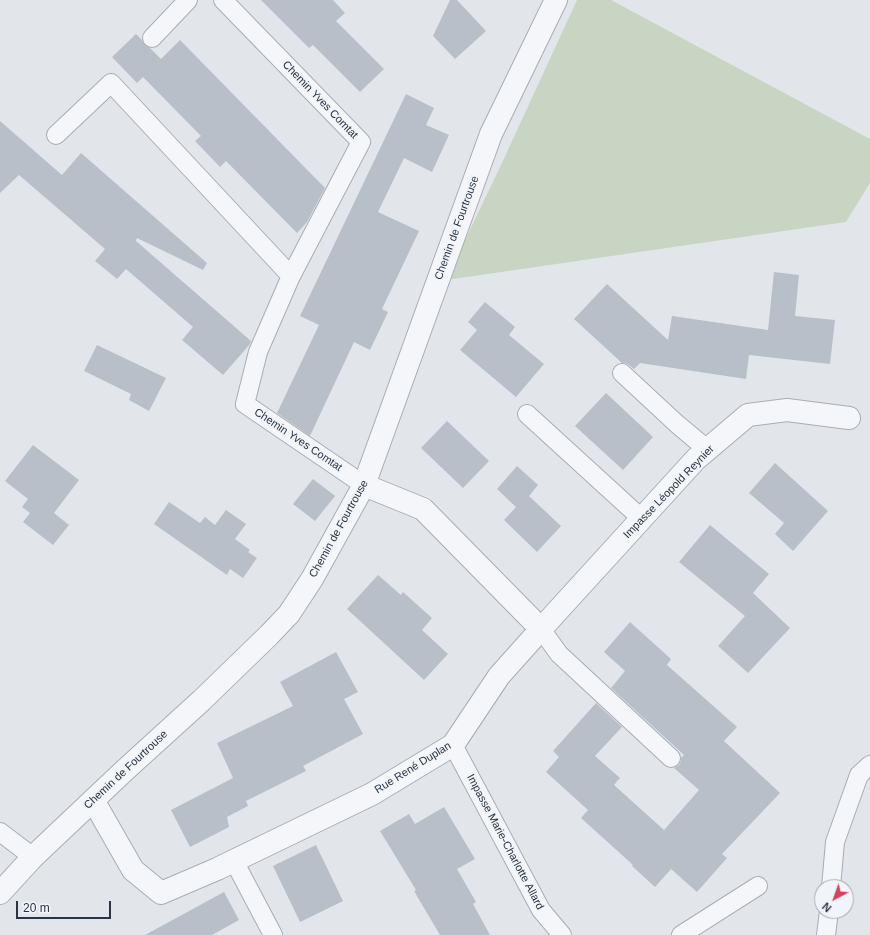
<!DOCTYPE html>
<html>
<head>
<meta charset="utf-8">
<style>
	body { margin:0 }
	#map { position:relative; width:870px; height:935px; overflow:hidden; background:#e2e6eb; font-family:Arial,sans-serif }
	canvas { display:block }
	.north { position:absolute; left:814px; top:879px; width:40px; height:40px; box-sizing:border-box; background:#f1f4f8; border:1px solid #a1a7b0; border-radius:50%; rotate:221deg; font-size:11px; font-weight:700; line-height:16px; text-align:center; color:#293444 }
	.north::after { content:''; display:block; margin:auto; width:14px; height:18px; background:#d6415e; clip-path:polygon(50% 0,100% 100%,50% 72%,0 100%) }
	.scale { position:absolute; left:16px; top:901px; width:95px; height:18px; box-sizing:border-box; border:2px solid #293444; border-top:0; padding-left:5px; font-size:12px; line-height:14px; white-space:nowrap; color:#293444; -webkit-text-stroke:3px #f1f4f8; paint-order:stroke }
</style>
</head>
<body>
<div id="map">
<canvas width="870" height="935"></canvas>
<div class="north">N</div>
<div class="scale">20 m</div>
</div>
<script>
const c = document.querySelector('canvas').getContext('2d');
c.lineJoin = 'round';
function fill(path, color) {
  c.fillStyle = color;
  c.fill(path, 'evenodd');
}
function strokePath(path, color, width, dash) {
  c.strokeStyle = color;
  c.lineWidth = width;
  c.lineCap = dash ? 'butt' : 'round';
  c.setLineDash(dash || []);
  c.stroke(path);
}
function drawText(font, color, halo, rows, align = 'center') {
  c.font = font + ' Arial,sans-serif';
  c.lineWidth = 3;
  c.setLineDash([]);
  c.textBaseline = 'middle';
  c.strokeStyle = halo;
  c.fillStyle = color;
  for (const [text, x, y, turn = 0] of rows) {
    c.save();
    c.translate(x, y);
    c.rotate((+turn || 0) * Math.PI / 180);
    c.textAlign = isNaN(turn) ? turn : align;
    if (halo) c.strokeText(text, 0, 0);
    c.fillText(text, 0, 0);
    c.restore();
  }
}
const green = new Path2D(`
	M 577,0 L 611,0 L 870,139 L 870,183 L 846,222 L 446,280 L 501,165 Z`);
const building = new Path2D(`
	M 261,0 L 333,0 L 345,13 L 336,21 L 384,69 L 360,92 L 313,45 L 309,48 Z
	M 450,0 L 457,0 L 486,31 L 455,59 L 433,36 Z
	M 136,34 L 142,40 L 145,45 L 150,48 L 161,59 L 180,40 L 325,188 L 307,222 L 297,233 L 226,161 L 220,167 L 195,141 L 201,136 L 143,77 L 137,83 L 112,57 Z
	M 406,94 L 434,108 L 426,125 L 449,135 L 432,172 L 404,158 L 378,212 L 419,231 L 382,309 L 388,312 L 370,350 L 354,342 L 310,436 L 277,413 L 319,325 L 300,316 Z
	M 0,121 L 62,175 L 81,153 L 207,263 L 203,270 L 137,238 L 136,241 L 251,341 L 250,344 L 223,375 L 182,340 L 193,327 L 126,269 L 117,279 L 95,261 L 105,249 L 19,175 L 0,193 Z
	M 774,272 L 799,275 L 795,316 L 835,320 L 830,364 L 749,355 L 746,379 L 640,363 L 634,369 L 629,365 L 625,363 L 622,363 L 574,319 L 607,284 L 668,340 L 672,316 L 768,330 Z
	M 485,302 L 515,327 L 509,335 L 544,364 L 516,397 L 460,350 L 477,330 L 468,322 Z
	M 97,345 L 166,378 L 149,411 L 129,400 L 131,394 L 84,371 Z
	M 606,393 L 653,437 L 623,470 L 575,426 Z
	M 447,421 L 489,461 L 463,488 L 421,448 Z
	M 33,445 L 79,480 L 54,513 L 69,525 L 53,545 L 23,522 L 30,513 L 22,507 L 28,499 L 5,481 Z
	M 775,463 L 828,511 L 793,551 L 775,534 L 784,523 L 749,493 Z
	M 517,466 L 538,485 L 529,496 L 561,526 L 537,552 L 504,520 L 516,507 L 497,489 Z
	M 313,479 L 335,496 L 315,521 L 293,504 Z
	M 169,502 L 200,523 L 205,517 L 215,525 L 226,510 L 246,524 L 235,539 L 250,550 L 248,552 L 257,558 L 243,578 L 230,569 L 227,575 L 154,524 Z
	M 710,525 L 769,574 L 753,593 L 790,628 L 748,673 L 718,646 L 745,616 L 679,562 Z
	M 378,575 L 401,595 L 403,592 L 432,618 L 422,630 L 448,654 L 424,680 L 347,609 Z
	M 630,622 L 671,659 L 667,665 L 737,727 L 724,741 L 780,793 L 722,854 L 727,858 L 697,892 L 671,869 L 655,887 L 632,866 L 633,865 L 581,818 L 588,810 L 546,772 L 559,757 L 553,751 L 596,703 L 622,727 L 595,756 L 620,778 L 614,785 L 664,830 L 699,790 L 674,768 L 679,765 L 681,761 L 681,758 L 684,755 L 611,688 L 625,671 L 604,652 Z
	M 336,652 L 358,692 L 344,699 L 363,734 L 303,766 L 306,771 L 246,801 L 248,806 L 227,817 L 229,827 L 190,847 L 171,810 L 233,778 L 217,743 L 293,706 L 280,682 Z
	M 444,807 L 475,859 L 457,869 L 476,902 L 473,904 L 490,935 L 440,935 L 414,891 L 416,890 L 380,831 L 409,814 L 415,824 Z
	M 316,845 L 343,901 L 300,922 L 273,866 Z
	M 224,892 L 239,920 L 212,935 L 145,935 Z`);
const lane = new Path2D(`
	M 223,0 L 361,142 L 291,276
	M 152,38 L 188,0
	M 56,135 L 111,83 L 291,276 L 258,352 L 245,404 L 364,485
	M 622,373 L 677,424 L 708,450
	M 527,414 L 642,519
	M 541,629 L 559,654 L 671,758
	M 453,745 L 541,910 L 562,935
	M 0,832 L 33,857
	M 234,861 L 273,935
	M 831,887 L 835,842 L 859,775 L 870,765
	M 681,935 L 758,886
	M 826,935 L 829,911`);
const street = new Path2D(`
	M 541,629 L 696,459 L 748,415 L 787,410 L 849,418
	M 93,800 L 133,870 L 161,893 L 217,869 L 372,794 L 453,745 L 499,676 L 541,629 L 423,509 L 364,485
	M 0,893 L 33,857 L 125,770 L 202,700 L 269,635 L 289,614 L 312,579 L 364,485 L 491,134 L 556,0`);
const streetNames = [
	["Chemin Yves Comtat",320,100,46],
	["Chemin de Fourtrouse",457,228,-70],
	["Chemin Yves Comtat",298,440,34],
	["Impasse Léopold Reynier",669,492,-46],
	["Chemin de Fourtrouse",339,529,-61],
	["Rue René Duplan",413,768,-32],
	["Chemin de Fourtrouse",126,770,-43],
	["Impasse Marie-Charlotte Allard",505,842,62]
];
fill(green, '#c8d5c2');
fill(building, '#b8bfc9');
strokePath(lane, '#a7adb6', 20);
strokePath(street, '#a7adb6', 24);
strokePath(lane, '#f5f6f9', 18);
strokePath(street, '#f5f6f9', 22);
drawText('11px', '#293444', '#f1f4f8', streetNames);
</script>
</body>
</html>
